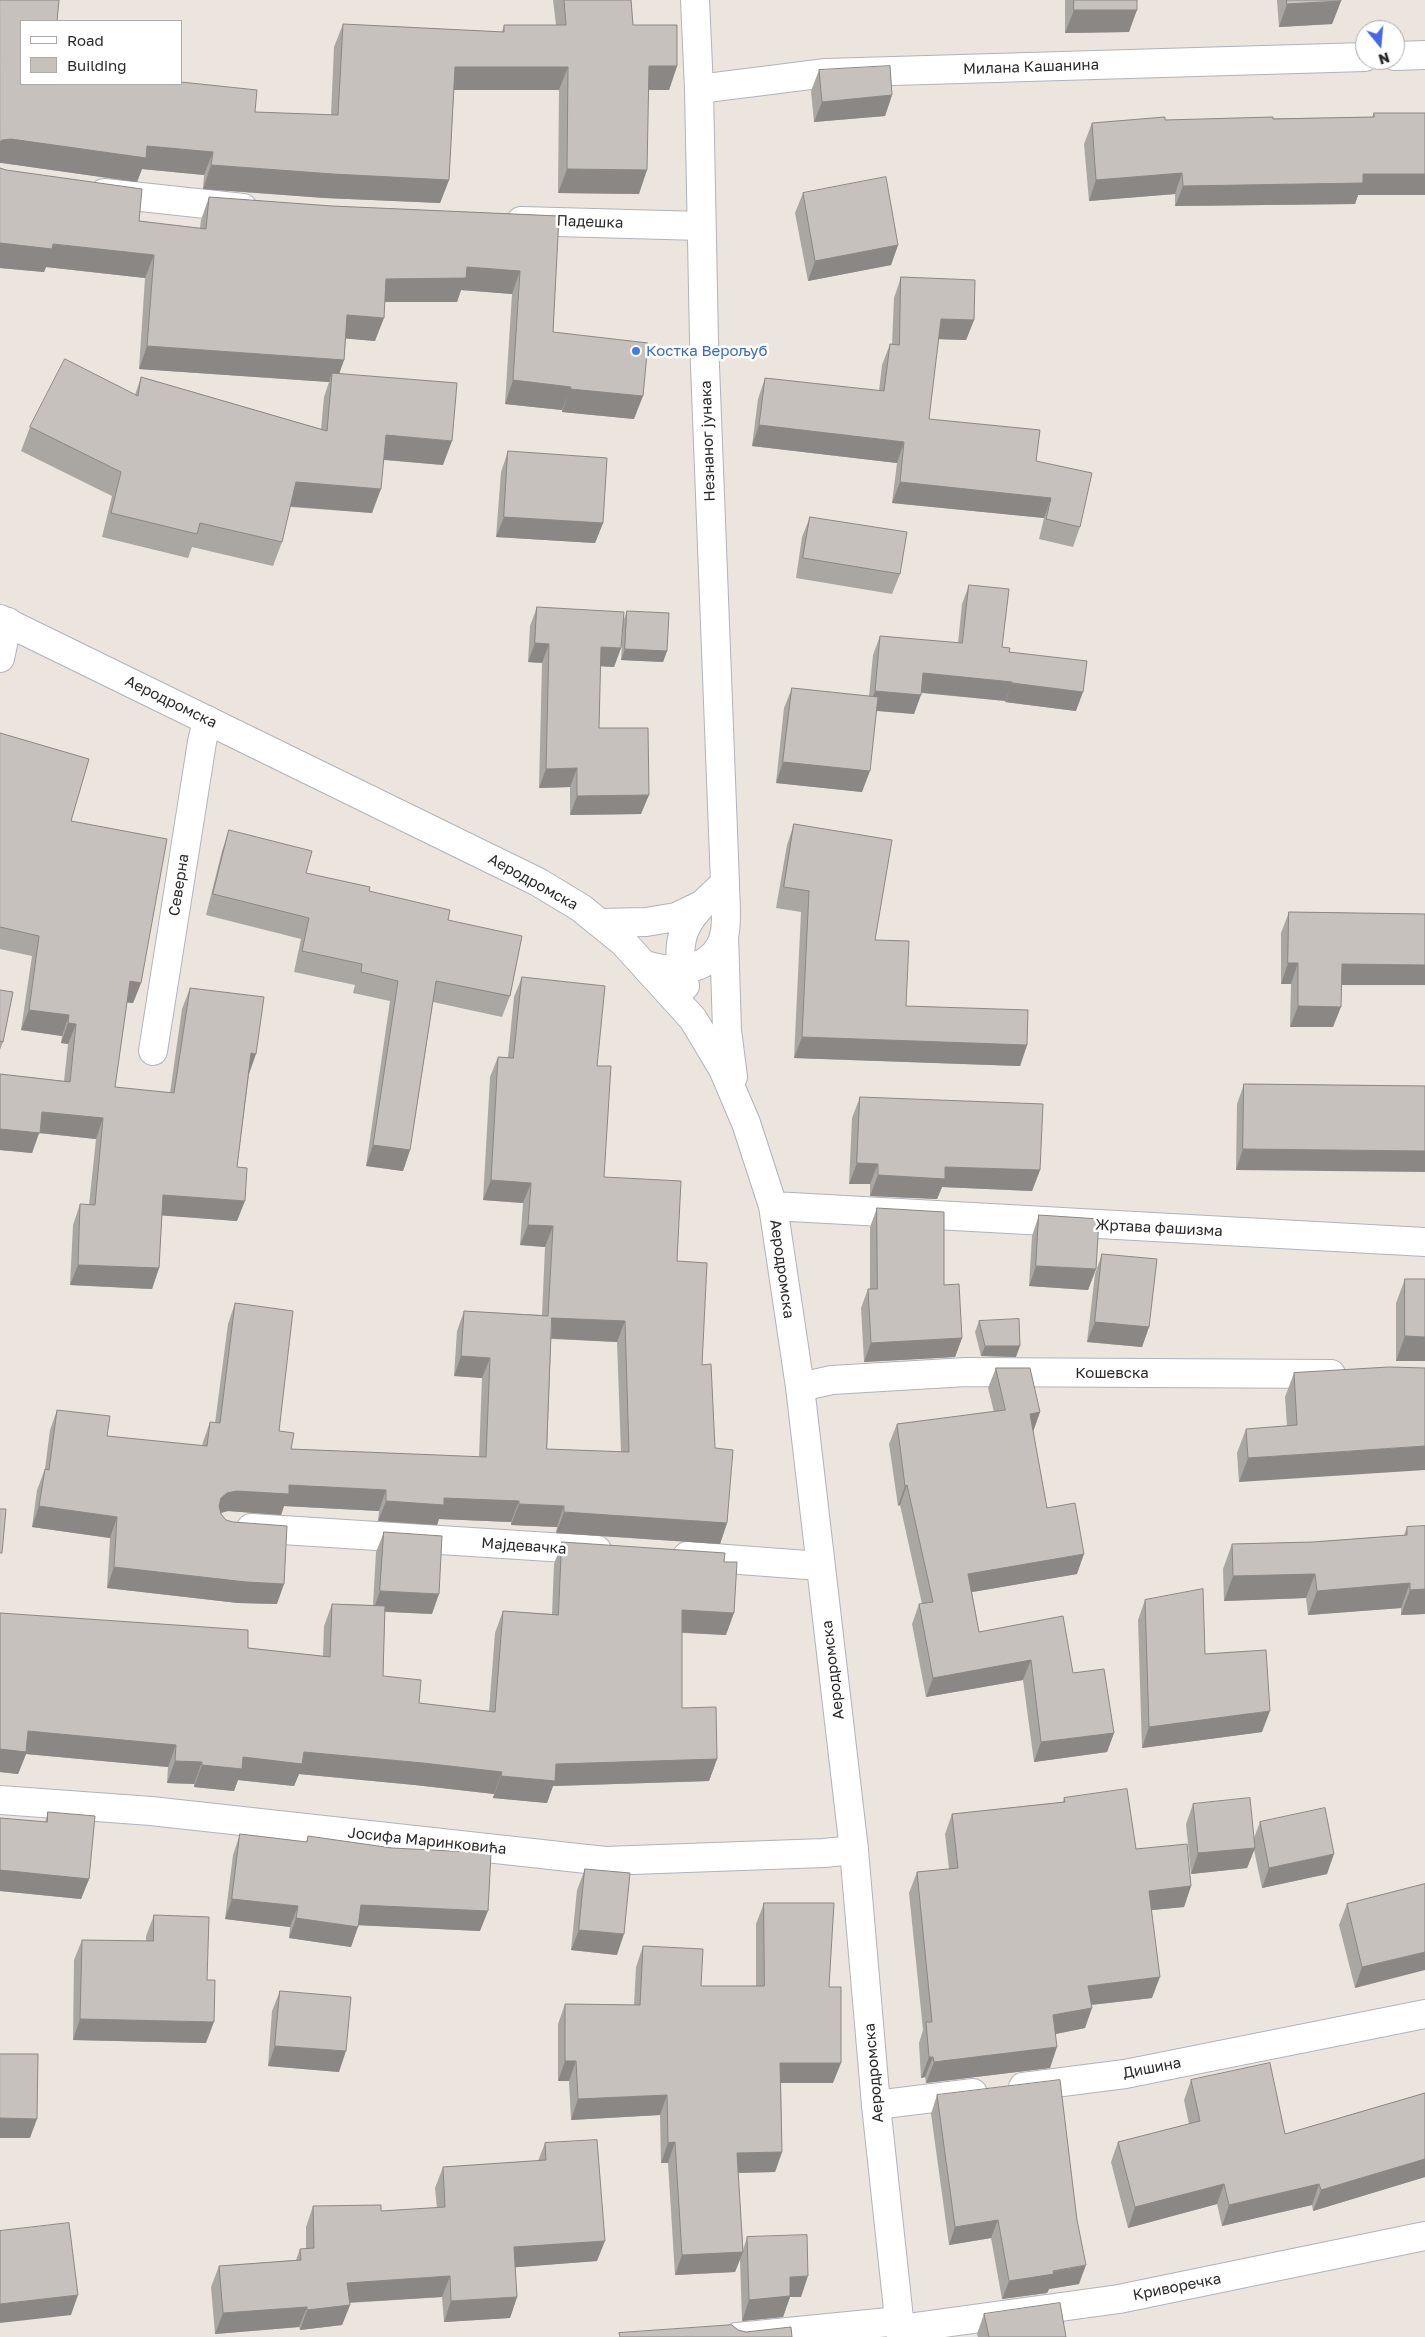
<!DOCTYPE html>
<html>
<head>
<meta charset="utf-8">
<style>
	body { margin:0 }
	#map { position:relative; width:1425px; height:2337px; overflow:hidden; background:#ebe5dd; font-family:"Golos Text",sans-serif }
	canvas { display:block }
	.legend { position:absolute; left:20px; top:20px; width:162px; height:65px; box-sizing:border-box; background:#fff; border:1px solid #aaa; margin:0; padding:6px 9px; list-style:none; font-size:15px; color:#2a2a2a }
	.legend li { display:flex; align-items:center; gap:10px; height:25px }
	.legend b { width:25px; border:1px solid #aaa }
	.north { position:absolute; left:1355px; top:20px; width:50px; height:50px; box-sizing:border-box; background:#fff; border:1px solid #aaa; border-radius:50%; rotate:163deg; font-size:14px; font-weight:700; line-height:20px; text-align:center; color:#2a2a2a }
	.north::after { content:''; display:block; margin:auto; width:18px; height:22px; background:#4967eb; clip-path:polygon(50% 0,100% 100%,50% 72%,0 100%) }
</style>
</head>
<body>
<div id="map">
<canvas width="1425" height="2337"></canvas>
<ul class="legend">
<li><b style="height:6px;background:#fff"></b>Road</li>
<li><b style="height:14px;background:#c6c1bc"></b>Building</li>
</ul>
<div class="north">N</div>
</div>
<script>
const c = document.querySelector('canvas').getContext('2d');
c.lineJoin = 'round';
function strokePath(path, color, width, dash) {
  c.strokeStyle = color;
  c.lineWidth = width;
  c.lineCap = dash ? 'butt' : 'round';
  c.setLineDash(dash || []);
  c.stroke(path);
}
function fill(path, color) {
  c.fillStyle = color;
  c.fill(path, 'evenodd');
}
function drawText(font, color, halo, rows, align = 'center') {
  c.font = font + ' "Golos Text",sans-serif';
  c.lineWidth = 5;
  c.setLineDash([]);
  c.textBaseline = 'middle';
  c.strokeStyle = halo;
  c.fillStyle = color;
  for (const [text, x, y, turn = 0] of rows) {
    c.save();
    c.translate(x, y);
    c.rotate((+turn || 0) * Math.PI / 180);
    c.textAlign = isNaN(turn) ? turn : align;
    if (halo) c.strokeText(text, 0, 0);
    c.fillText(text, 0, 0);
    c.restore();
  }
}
const minor = new Path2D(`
	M 1395,56 L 1425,55
	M 699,89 L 826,73 L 1365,57
	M 104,193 L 243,208
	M 521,221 L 701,226
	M 0,658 L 8,622
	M 153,1051 L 202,742 L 207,720
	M 800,1387 L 832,1380 L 966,1372 L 1331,1374
	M 251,1528 L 597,1550
	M 687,1556 L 820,1566
	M 0,1800 L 151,1811 L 605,1861 L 824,1853 L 854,1850
	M 1023,2087 L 1125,2074 L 1425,2014
	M 876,2105 L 973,2093
	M 900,2329 L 1119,2299 L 1425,2236
	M 737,2337 L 899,2321`);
const tertiary = new Path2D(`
	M 0,619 L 538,882 L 581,908 L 623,942 L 693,1019 L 723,1069 L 746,1123 L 773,1206 L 800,1387 L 854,1850 L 876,2105 L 901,2337
	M 600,923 L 646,922 L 676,917 L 701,905
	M 724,935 L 727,1030 L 733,1077
	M 646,965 C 675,974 713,972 724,937 C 728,921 725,899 725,883 L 704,340 L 699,89 L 695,0
	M 685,986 C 672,932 687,918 725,883
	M 773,1206 L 1425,1242`);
const wall = new Path2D(`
	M 553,0 L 631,0 L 633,25 L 677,66 L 669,90 L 649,90 L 639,194 L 558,193 L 559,90 L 454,90 L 449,180 L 440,203 L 325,198 L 203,189 L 204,175 L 142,169 L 137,182 L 2,163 L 21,84 L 255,112 L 331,115 L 334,47 L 343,24 L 502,32 L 504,25 L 556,25 Z
	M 1065,0 L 1137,0 L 1129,32 L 1065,33 Z
	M 1277,0 L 1341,0 L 1341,1 L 1332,24 L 1279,27 Z
	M 819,70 L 892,95 L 885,116 L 814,122 L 811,91 Z
	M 1374,113 L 1425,113 L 1358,195 L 1355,204 L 1175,206 L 1175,194 L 1089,201 L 1084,144 L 1092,123 L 1165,120 L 1372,117 Z
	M 803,193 L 898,245 L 891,265 L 808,281 L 795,213 Z
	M 209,197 L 332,206 L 559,216 L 553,332 L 634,419 L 562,412 L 562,410 L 505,404 L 512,294 L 461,290 L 457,302 L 385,302 L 375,341 L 346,338 L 344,360 L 339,373 L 443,465 L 383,460 L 372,513 L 290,507 L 282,542 L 273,566 L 192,547 L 188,558 L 102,537 L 112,496 L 21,451 L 30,427 L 135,395 L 141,377 L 321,429 L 324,397 L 329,382 L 139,369 L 145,278 L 46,267 L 44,272 L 0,268 L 139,221 L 200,228 L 201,220 Z
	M 901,277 L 974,320 L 966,340 L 938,339 L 929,419 L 1036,461 L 1080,527 L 1073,547 L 1039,539 L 1044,518 L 892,503 L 897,463 L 752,446 L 758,399 L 765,378 L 879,391 L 882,365 L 890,344 L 892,344 L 894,298 Z
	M 508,451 L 603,523 L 595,543 L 496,537 L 501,472 Z
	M 810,517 L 900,574 L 892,594 L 796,578 L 802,537 Z
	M 969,585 L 1002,647 L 1009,652 L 1076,711 L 1005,702 L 1006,701 L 921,693 L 914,714 L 876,711 L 862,792 L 776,783 L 784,708 L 792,688 L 869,696 L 873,655 L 880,636 L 958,643 L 962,604 Z
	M 537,607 L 621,648 L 614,667 L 600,666 L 599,728 L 641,814 L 570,815 L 570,787 L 539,788 L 542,663 L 528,662 L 530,626 Z
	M 627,611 L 667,651 L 663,662 L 621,660 L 623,622 Z
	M 0,733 L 71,821 L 141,983 L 133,1003 L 127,1002 L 115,1087 L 170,1093 L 182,1009 L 190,988 L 249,1074 L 237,1167 L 237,1221 L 162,1215 L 159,1268 L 152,1289 L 70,1285 L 73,1225 L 80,1204 L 89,1205 L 96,1139 L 39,1133 L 32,1153 L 0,1150 L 0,1074 L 64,1081 L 68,1044 L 61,1043 L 62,1036 L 21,1030 L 32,956 L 0,949 Z
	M 794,824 L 875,940 L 906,1006 L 1027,1045 L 1020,1066 L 794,1058 L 801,912 L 776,908 L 787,845 Z
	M 229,830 L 306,873 L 369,891 L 448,920 L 510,996 L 502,1017 L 433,1002 L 410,1150 L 403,1171 L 366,1166 L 390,1001 L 353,993 L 355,985 L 294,972 L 301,939 L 206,915 L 222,851 Z
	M 1289,912 L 1425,914 L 1425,985 L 1341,985 L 1333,1027 L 1290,1027 L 1291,984 L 1281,984 L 1281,933 Z
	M 522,977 L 597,1066 L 604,1177 L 677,1261 L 702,1365 L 727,1523 L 720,1544 L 556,1533 L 557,1527 L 511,1525 L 511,1522 L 439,1519 L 437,1525 L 378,1521 L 379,1511 L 284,1506 L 281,1515 L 228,1511 L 221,1513 L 277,1604 L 238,1603 L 107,1588 L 110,1538 L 32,1527 L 37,1490 L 45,1469 L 50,1430 L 57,1410 L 107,1436 L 202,1446 L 203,1442 L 210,1422 L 215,1423 L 228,1324 L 235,1303 L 279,1431 L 291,1449 L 479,1457 L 482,1378 L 454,1376 L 457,1331 L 464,1311 L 542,1315 L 545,1247 L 520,1245 L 523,1203 L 483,1200 L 490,1077 L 498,1057 L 508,1057 L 514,997 ZM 551,1339 L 617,1342 L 621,1452 L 547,1449 Z
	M 0,990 L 3,1042 L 0,1050 Z
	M 1244,1084 L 1425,1086 L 1236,1170 L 1237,1104 Z
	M 860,1097 L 1040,1170 L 1032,1191 L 942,1187 L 937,1199 L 870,1196 L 870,1184 L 849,1184 L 852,1118 Z
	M 877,1208 L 944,1285 L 962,1338 L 955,1357 L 864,1362 L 861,1308 L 868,1289 L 870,1289 L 870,1227 Z
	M 1039,1215 L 1096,1269 L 1088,1290 L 1029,1286 L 1032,1236 Z
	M 1102,1254 L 1149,1327 L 1142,1347 L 1087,1342 L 1095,1274 Z
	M 1405,1279 L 1425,1361 L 1396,1361 L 1396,1303 Z
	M 979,1321 L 1016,1357 L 981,1356 L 975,1332 Z
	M 1389,1367 L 1239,1482 L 1237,1453 L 1246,1429 L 1287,1426 L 1285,1397 L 1294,1373 Z
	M 996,1368 L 1040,1412 L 1033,1431 L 1047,1508 L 1077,1574 L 972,1592 L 979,1632 L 1073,1673 L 1114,1733 L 1107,1752 L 1034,1762 L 1023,1680 L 926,1697 L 912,1624 L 919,1604 L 922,1604 L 900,1505 L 898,1506 L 889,1444 L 897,1424 L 994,1412 L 988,1388 Z
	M 1407,1527 L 1425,1614 L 1401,1615 L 1401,1608 L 1308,1615 L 1306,1598 L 1224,1601 L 1223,1569 L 1232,1544 L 1313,1542 L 1404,1535 Z
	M 384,1532 L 432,1614 L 385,1612 L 383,1676 L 419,1703 L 489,1711 L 495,1633 L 503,1611 L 552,1614 L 554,1564 L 562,1542 L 724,1562 L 726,1635 L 682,1633 L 682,1708 L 717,1759 L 709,1781 L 553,1786 L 547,1803 L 493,1798 L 494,1794 L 415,1785 L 299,1774 L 294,1786 L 238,1780 L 234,1791 L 194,1787 L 194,1784 L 167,1783 L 168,1767 L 26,1754 L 18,1774 L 0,1772 L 0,1613 L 248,1648 L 323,1656 L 324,1626 L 332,1604 L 373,1605 L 376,1552 Z
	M 1145,1600 L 1205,1654 L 1262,1732 L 1142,1748 L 1138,1620 Z
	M 1064,1798 L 1136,1849 L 1191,1886 L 1184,1907 L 1152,1910 L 1152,1998 L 1092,2005 L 1085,2028 L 1055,2034 L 1050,2068 L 926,2083 L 925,2077 L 921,2078 L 919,2043 L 923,2030 L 909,1893 L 917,1872 L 949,1869 L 945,1834 L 952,1814 L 1063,1802 Z
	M 1193,1804 L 1254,1838 L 1260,1822 L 1327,1874 L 1262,1888 L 1254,1850 L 1247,1868 L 1191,1874 L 1186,1824 Z
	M 48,1812 L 89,1879 L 81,1899 L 0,1891 L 0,1818 L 45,1822 Z
	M 240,1834 L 306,1842 L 308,1836 L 480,1931 L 358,1925 L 351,1947 L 289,1938 L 290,1927 L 225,1919 L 233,1855 Z
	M 585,1869 L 617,1955 L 571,1950 L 577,1890 Z
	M 1425,1884 L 1355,1988 L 1339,1925 L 1347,1904 Z
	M 764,1903 L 829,1987 L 833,2083 L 781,2083 L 782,2152 L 775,2172 L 738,2173 L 743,2250 L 747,2237 L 801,2297 L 790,2297 L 783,2317 L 742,2321 L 740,2259 L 735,2272 L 675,2275 L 668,2163 L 661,2163 L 660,2115 L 571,2120 L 569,2081 L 558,2081 L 558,2024 L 565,2004 L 634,2005 L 636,1967 L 643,1946 L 701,1986 L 756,1986 L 756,1924 Z
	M 154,1915 L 207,1980 L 206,2043 L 73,2040 L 74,1960 L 82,1940 L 146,1941 L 146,1936 Z
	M 280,1991 L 339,2072 L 268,2066 L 272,2011 Z
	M 1191,2080 L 1285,2134 L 1425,2093 L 1425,2177 L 1313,2211 L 1312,2205 L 1222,2226 L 1217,2204 L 1128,2228 L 1111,2162 L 1118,2142 L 1189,2124 L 1184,2100 Z
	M 937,2095 L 1079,2284 L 1049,2289 L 1047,2293 L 1002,2299 L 991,2238 L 949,2245 L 931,2114 Z
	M 545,2143 L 597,2261 L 515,2267 L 517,2297 L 510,2318 L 444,2322 L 442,2297 L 349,2303 L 350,2305 L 342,2325 L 300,2330 L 299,2327 L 215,2334 L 211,2287 L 219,2266 L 296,2260 L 300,2249 L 306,2249 L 306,2227 L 313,2206 L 381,2211 L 437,2208 L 435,2188 L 443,2167 L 538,2161 Z
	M 984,2314 L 1066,2337 L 978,2337 L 977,2334 Z`);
const shadedWall = new Path2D(`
	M 1341,1 L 1332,24 L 1279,27 L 1287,4 Z
	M 1074,10 L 1137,10 L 1129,32 L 1065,33 Z
	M 649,66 L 677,66 L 669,90 L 641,90 Z
	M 455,67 L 568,67 L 559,90 L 447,90 Z
	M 892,95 L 885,116 L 814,122 L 822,102 Z
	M 11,139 L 147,146 L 213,152 L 204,175 L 142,169 L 137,182 L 2,163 L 0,163 L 0,142 L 2,140 Z
	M 211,165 L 449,180 L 440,203 L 325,198 L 203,189 Z
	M 567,169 L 647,170 L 639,194 L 558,193 Z
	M 1182,173 L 1175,194 L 1089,201 L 1096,180 Z
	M 1363,174 L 1425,174 L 1425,195 L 1358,195 L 1355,204 L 1175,206 L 1183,186 Z
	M 0,243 L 53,244 L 154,255 L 145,278 L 46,267 L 44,272 L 0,268 Z
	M 898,245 L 891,265 L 808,281 L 815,261 Z
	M 467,267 L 520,271 L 512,294 L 461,290 L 457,302 L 378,302 L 386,279 Z
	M 347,315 L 384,318 L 375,341 L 339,338 Z
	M 941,319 L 974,320 L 966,340 L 933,339 Z
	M 147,346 L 344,360 L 336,383 L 332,373 L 329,382 L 139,369 Z
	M 513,380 L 571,387 L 562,410 L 505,404 Z
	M 570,389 L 643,396 L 634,419 L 562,412 Z
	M 759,425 L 904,442 L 897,463 L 752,446 Z
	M 386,435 L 452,441 L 443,465 L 377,459 Z
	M 296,482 L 381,489 L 372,513 L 287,506 Z
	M 900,482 L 1051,498 L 1044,518 L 892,503 Z
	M 504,517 L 603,523 L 595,543 L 496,537 Z
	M 535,643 L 549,644 L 542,663 L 528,662 Z
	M 601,647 L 621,648 L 614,667 L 594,666 Z
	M 625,649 L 667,651 L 663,662 L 621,660 Z
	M 923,673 L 1012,682 L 1006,701 L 916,692 Z
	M 1012,683 L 1083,692 L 1076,711 L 1005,702 Z
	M 875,691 L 921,695 L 914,714 L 868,710 Z
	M 783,762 L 870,771 L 862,792 L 776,783 Z
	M 577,768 L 570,787 L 539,788 L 546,769 Z
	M 649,795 L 641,814 L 570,815 L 577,796 Z
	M 1288,963 L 1298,963 L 1291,984 L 1281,984 Z
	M 1342,964 L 1425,965 L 1425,985 L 1334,985 Z
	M 130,981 L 141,983 L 133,1003 L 122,1002 Z
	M 1298,1006 L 1341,1007 L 1333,1027 L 1290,1027 Z
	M 29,1010 L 69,1015 L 62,1036 L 21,1030 Z
	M 68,1023 L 76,1024 L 68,1044 L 61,1043 Z
	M 802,1037 L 1027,1045 L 1020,1066 L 794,1058 Z
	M 251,1053 L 256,1054 L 249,1074 L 244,1074 Z
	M 42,1112 L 103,1118 L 96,1139 L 39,1133 L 32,1153 L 0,1150 L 0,1129 Z
	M 373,1145 L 410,1150 L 403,1171 L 366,1166 Z
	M 1243,1149 L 1425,1151 L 1425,1172 L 1236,1170 Z
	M 857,1163 L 878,1164 L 870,1184 L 849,1184 Z
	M 945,1167 L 1040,1170 L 1032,1191 L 942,1187 L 937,1199 L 870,1196 L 878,1175 Z
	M 491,1180 L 531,1183 L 523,1203 L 483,1200 Z
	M 163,1195 L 245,1201 L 237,1221 L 155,1215 Z
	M 528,1225 L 553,1226 L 545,1247 L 520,1245 Z
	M 78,1265 L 159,1268 L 152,1289 L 70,1285 Z
	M 1036,1266 L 1096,1269 L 1088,1290 L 1029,1286 Z
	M 552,1318 L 625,1321 L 617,1342 L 544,1338 Z
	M 1095,1322 L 1149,1327 L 1142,1347 L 1087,1342 Z
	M 1405,1336 L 1425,1337 L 1425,1361 L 1396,1361 Z
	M 962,1338 L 955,1357 L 864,1362 L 871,1343 Z
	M 985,1346 L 1020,1346 L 1016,1357 L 981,1356 Z
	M 461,1356 L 490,1358 L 482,1378 L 454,1376 Z
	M 1040,1412 L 1033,1432 L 1030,1414 Z
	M 1425,1446 L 1425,1470 L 1239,1482 L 1248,1458 Z
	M 289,1485 L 386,1490 L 379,1511 L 284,1506 L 281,1515 L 228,1511 L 220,1513 L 214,1519 L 221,1498 L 227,1493 L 236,1491 Z
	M 907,1485 L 900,1505 L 898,1506 L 905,1486 Z
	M 444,1498 L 519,1501 L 511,1522 L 439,1519 L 437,1525 L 378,1521 L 386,1501 Z
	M 519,1504 L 564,1506 L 557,1527 L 511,1525 Z
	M 39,1506 L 117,1517 L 110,1538 L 32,1527 Z
	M 564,1512 L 727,1523 L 720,1544 L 556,1533 Z
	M 1084,1554 L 1077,1574 L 961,1594 L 968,1574 Z
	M 114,1567 L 284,1584 L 277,1604 L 238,1603 L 107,1588 Z
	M 1315,1574 L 1306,1598 L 1224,1601 L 1233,1576 Z
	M 1410,1583 L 1401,1608 L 1308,1615 L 1317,1591 Z
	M 1425,1589 L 1425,1614 L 1401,1615 L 1410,1590 Z
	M 380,1591 L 439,1594 L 432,1614 L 373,1611 Z
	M 682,1610 L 734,1613 L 726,1635 L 674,1632 Z
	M 1031,1660 L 1023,1680 L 926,1697 L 933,1678 Z
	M 1270,1711 L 1262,1732 L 1142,1748 L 1149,1727 Z
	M 28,1731 L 176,1745 L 168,1767 L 26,1754 L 18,1774 L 0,1772 L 0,1749 Z
	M 1114,1733 L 1107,1752 L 1034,1762 L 1041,1742 Z
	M 304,1752 L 423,1763 L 502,1772 L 494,1794 L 415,1785 L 299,1774 L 294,1786 L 238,1780 L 234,1791 L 194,1787 L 202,1765 L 243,1757 Z
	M 717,1759 L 709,1781 L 553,1786 L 547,1803 L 493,1798 L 501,1776 L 556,1764 Z
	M 175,1761 L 202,1762 L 194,1784 L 167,1783 Z
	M 1255,1848 L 1247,1868 L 1191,1874 L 1198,1853 Z
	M 1334,1854 L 1327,1874 L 1262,1888 L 1269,1868 Z
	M 0,1870 L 89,1879 L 81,1899 L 0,1891 Z
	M 1191,1886 L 1184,1907 L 1142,1911 L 1149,1891 Z
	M 232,1899 L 298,1906 L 290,1927 L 225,1919 Z
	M 361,1905 L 488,1911 L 480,1931 L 354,1925 Z
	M 296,1918 L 358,1927 L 351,1947 L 289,1938 Z
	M 579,1930 L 624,1934 L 617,1955 L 571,1950 Z
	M 1425,1952 L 1425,1970 L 1355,1988 L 1362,1967 Z
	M 1160,1977 L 1152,1998 L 1080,2006 L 1088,1986 Z
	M 1092,2008 L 1085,2028 L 1046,2036 L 1053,2015 Z
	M 80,2019 L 214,2022 L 206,2043 L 73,2040 Z
	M 275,2046 L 346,2051 L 339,2072 L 268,2066 Z
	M 1057,2047 L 1050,2068 L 926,2083 L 934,2062 Z
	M 929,2057 L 933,2057 L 925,2077 L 921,2078 Z
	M 565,2061 L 576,2061 L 569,2081 L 558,2081 Z
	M 780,2063 L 841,2063 L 833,2083 L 773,2083 Z
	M 667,2095 L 660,2115 L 571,2120 L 578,2099 Z
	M 0,2118 L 37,2119 L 30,2138 L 0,2138 Z
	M 675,2142 L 668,2163 L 661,2163 L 668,2143 Z
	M 782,2152 L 775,2172 L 730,2173 L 737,2153 Z
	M 1425,2159 L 1425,2177 L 1313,2211 L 1321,2190 Z
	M 1224,2184 L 1217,2204 L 1128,2228 L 1135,2207 Z
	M 1319,2184 L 1312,2205 L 1222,2226 L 1229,2205 Z
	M 998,2220 L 991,2238 L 949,2245 L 955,2227 Z
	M 605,2241 L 597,2261 L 507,2268 L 514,2247 Z
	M 743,2252 L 735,2272 L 675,2275 L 682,2255 Z
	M 1086,2265 L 1079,2284 L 1049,2289 L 1047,2293 L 1002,2299 L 1009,2281 Z
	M 450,2276 L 442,2297 L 340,2303 L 347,2283 Z
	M 808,2276 L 801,2297 L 790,2297 L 783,2317 L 742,2321 L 749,2300 L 790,2277 Z
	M 78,2295 L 71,2315 L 0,2323 L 0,2304 Z
	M 517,2297 L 510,2318 L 444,2322 L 451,2301 Z
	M 350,2305 L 342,2325 L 300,2330 L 307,2310 Z
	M 307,2307 L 299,2327 L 215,2334 L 223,2313 Z`);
const building = new Path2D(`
	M 0,0 L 59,0 L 57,21 L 21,21 L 21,84 L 181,84 L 181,82 L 257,90 L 255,112 L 338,115 L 343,24 L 504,32 L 504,25 L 566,25 L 564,0 L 631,0 L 633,25 L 677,25 L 677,66 L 649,66 L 647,170 L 567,169 L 568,67 L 455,67 L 449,180 L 333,174 L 211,165 L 213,152 L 147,146 L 146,158 L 11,139 L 2,140 L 0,142 Z
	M 1074,0 L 1137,0 L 1137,10 L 1074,10 Z
	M 1287,0 L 1341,0 L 1341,1 L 1287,4 Z
	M 890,66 L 892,95 L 822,102 L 819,70 Z
	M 1374,113 L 1425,113 L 1425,174 L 1363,174 L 1363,183 L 1183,186 L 1182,173 L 1096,180 L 1092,123 L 1165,117 L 1165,120 L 1273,117 L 1273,119 L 1374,117 Z
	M 0,168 L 6,170 L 142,189 L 139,221 L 206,229 L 209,197 L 332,206 L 559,216 L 553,332 L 648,343 L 643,396 L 570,389 L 571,387 L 513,380 L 520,271 L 467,267 L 466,278 L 386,279 L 384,318 L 347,315 L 344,360 L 147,346 L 154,255 L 53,244 L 52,249 L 0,243 Z
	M 886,177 L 898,245 L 815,261 L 803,193 Z
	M 901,277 L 975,280 L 974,320 L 941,319 L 929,419 L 1040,430 L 1036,461 L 1092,473 L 1080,527 L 1046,519 L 1051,498 L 900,482 L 904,442 L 759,425 L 765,378 L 884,391 L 890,344 L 899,345 Z
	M 65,359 L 138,396 L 141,377 L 327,431 L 332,373 L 457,383 L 452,441 L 386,435 L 381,489 L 296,482 L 282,542 L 200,523 L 197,534 L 111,513 L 121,472 L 30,427 Z
	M 508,451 L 607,458 L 603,523 L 504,517 Z
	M 810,517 L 907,532 L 900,574 L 803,558 Z
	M 969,585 L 1009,589 L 1002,647 L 1010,648 L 1009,652 L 1087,661 L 1083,692 L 1012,683 L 1012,682 L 923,673 L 921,695 L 875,691 L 880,636 L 962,643 Z
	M 537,607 L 624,612 L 621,648 L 601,647 L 599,728 L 648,728 L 649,795 L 577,796 L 577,768 L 546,769 L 549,644 L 535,643 Z
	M 627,611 L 669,613 L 667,651 L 625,649 Z
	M 792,688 L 878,697 L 870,771 L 783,762 Z
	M 0,733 L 89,759 L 71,821 L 167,839 L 141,983 L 130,981 L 115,1087 L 174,1093 L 190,988 L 264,997 L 256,1054 L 251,1053 L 237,1167 L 247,1168 L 245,1201 L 163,1195 L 159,1268 L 78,1265 L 80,1204 L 95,1205 L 103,1118 L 42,1112 L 40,1133 L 0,1129 L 0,1074 L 70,1082 L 76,1024 L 68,1023 L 69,1015 L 29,1010 L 39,936 L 0,927 Z
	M 794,824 L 892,840 L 875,940 L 909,941 L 906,1006 L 1028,1010 L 1027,1045 L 802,1037 L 809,891 L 784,887 Z
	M 229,830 L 312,851 L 306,873 L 370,887 L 369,891 L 450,910 L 448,920 L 522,936 L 510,996 L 436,981 L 410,1150 L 373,1145 L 398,981 L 361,972 L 362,964 L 302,951 L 309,918 L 213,894 Z
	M 1289,912 L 1425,914 L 1425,965 L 1342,964 L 1341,1007 L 1298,1006 L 1298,963 L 1288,963 Z
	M 522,977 L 605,986 L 597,1066 L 611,1066 L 604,1177 L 681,1181 L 677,1261 L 707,1263 L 702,1365 L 711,1364 L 715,1448 L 733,1450 L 727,1523 L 564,1512 L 564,1506 L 519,1504 L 519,1501 L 444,1498 L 444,1505 L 386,1501 L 386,1490 L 289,1485 L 289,1494 L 236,1491 L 227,1493 L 221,1498 L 219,1506 L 221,1514 L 226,1520 L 233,1522 L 287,1526 L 284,1584 L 246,1582 L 114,1567 L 117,1517 L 39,1506 L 45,1469 L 49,1470 L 57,1410 L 110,1416 L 107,1436 L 207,1446 L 210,1422 L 220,1423 L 235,1303 L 293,1311 L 279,1431 L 294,1433 L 291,1449 L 486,1457 L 490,1358 L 461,1356 L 464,1311 L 548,1316 L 553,1226 L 528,1225 L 531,1183 L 491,1180 L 498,1057 L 513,1058 ZM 552,1318 L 625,1321 L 629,1452 L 547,1449 Z
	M 0,990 L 13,992 L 3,1042 L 0,1041 Z
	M 1244,1084 L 1425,1086 L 1425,1151 L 1243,1149 Z
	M 860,1097 L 1043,1104 L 1040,1170 L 945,1167 L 945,1179 L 878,1175 L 878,1164 L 857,1163 Z
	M 877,1208 L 944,1212 L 944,1285 L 959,1284 L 962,1338 L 871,1343 L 868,1289 L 877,1289 Z
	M 1039,1215 L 1099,1219 L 1096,1269 L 1036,1266 Z
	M 1102,1254 L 1157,1259 L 1149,1327 L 1095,1322 Z
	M 1405,1279 L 1425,1279 L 1425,1337 L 1405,1336 Z
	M 1019,1319 L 1020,1346 L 985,1346 L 979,1321 Z
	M 1389,1367 L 1425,1368 L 1425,1446 L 1248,1458 L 1246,1429 L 1297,1425 L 1294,1373 Z
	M 996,1368 L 1030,1368 L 1040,1412 L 1030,1414 L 1047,1508 L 1075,1503 L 1084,1554 L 968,1574 L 979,1632 L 1063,1616 L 1073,1673 L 1104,1669 L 1114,1733 L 1041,1742 L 1031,1660 L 933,1678 L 919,1604 L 933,1602 L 907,1485 L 905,1486 L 897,1424 L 1005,1410 Z
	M 0,1509 L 6,1509 L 2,1553 L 0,1553 Z
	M 1425,1526 L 1425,1589 L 1410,1590 L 1410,1583 L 1317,1591 L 1315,1574 L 1233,1576 L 1232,1544 L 1313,1542 L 1407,1535 L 1407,1527 Z
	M 384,1532 L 442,1536 L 439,1594 L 380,1591 Z
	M 562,1542 L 725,1553 L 724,1562 L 737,1562 L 734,1613 L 682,1610 L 682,1708 L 716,1707 L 717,1759 L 556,1764 L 555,1781 L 501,1776 L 502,1772 L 423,1763 L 304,1752 L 302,1764 L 243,1757 L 242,1769 L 202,1765 L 202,1762 L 175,1761 L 176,1745 L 28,1731 L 26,1752 L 0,1749 L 0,1613 L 248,1630 L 248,1648 L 330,1657 L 332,1604 L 385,1606 L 383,1676 L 421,1680 L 419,1703 L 495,1712 L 503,1611 L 558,1615 Z
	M 1203,1589 L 1205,1654 L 1266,1650 L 1270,1711 L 1149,1727 L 1145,1600 Z
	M 1127,1789 L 1136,1849 L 1187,1844 L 1191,1886 L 1149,1891 L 1160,1977 L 1088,1986 L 1092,2008 L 1053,2015 L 1057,2047 L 934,2062 L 933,2057 L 929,2057 L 926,2022 L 932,2022 L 917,1872 L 958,1868 L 952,1814 L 1065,1802 L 1064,1798 Z
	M 1250,1798 L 1255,1848 L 1198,1853 L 1193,1804 Z
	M 1325,1808 L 1334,1854 L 1269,1868 L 1260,1822 Z
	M 48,1812 L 95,1816 L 89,1879 L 0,1870 L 0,1818 L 47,1822 Z
	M 240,1834 L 307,1842 L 308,1836 L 392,1848 L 491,1853 L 488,1911 L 361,1905 L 358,1927 L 296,1918 L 298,1906 L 232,1899 Z
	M 585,1869 L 630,1873 L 624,1934 L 579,1930 Z
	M 1425,1884 L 1425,1952 L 1362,1967 L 1347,1904 Z
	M 764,1903 L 834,1903 L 829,1987 L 841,1987 L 841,2063 L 780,2063 L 782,2152 L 737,2153 L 743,2252 L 682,2255 L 675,2142 L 668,2143 L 667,2095 L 578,2099 L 576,2061 L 565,2061 L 565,2004 L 640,2005 L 643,1946 L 703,1949 L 701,1986 L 764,1986 Z
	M 154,1915 L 209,1917 L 207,1980 L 215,1980 L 214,2022 L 80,2019 L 82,1940 L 153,1941 Z
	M 280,1991 L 351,1997 L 346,2051 L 275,2046 Z
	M 0,2054 L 38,2054 L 37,2119 L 0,2118 Z
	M 1270,2063 L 1285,2134 L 1425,2093 L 1425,2159 L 1321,2190 L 1319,2184 L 1229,2205 L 1224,2184 L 1135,2207 L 1118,2142 L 1200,2121 L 1191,2080 Z
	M 1060,2080 L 1077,2220 L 1086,2265 L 1053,2271 L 1054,2274 L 1009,2281 L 998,2220 L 955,2227 L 937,2095 Z
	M 597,2140 L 605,2241 L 514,2247 L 517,2297 L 451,2301 L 450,2276 L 347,2283 L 350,2305 L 307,2310 L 307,2307 L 223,2313 L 219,2266 L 301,2260 L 300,2249 L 314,2248 L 313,2206 L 381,2205 L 381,2211 L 445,2207 L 443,2167 L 546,2160 L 545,2143 Z
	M 69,2223 L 78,2295 L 0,2304 L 0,2231 Z
	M 807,2235 L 808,2276 L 790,2277 L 790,2296 L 749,2300 L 747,2237 Z
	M 1060,2303 L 1066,2337 L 989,2337 L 984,2314 Z
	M 732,2325 L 738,2330 L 746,2332 L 791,2327 L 792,2337 L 620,2337 L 619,2333 Z`);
const markers = [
	[636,351,5,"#3f7fe0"]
];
const streetNames = [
	["Милана Кашанина",1031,67,-2],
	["Падешка",590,222,2],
	["Незнаног јунака",708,441,-92],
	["Аеродромска",171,702,26],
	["Аеродромска",533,882,29],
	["Северна",179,885,-81],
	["Жртава фашизма",1159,1228,3],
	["Аеродромска",782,1269,82],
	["Кошевска",1112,1373],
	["Мајдевачка",524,1546,4],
	["Аеродромска",833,1670,-97],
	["Јосифа Маринковића",427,1841,6],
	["Дишина",1152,2068,-11],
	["Аеродромска",874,2073,-95],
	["Криворечка",1177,2287,-11]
];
const shopNames = [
	["Костка Верољуб",646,351]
];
strokePath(minor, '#b0b3bc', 30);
strokePath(tertiary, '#b0b3bc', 30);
strokePath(minor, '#fff', 28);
strokePath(tertiary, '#fff', 28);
fill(wall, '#aaa6a2');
fill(shadedWall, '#8b8784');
fill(building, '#c6c1bc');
strokePath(building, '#8b8784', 1);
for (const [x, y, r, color] of markers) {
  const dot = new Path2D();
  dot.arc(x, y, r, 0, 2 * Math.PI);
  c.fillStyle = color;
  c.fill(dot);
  strokePath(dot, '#fff', 2);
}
drawText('15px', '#2a2a2a', '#fff', streetNames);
drawText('15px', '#366cbe', '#fff', shopNames, 'left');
</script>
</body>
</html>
